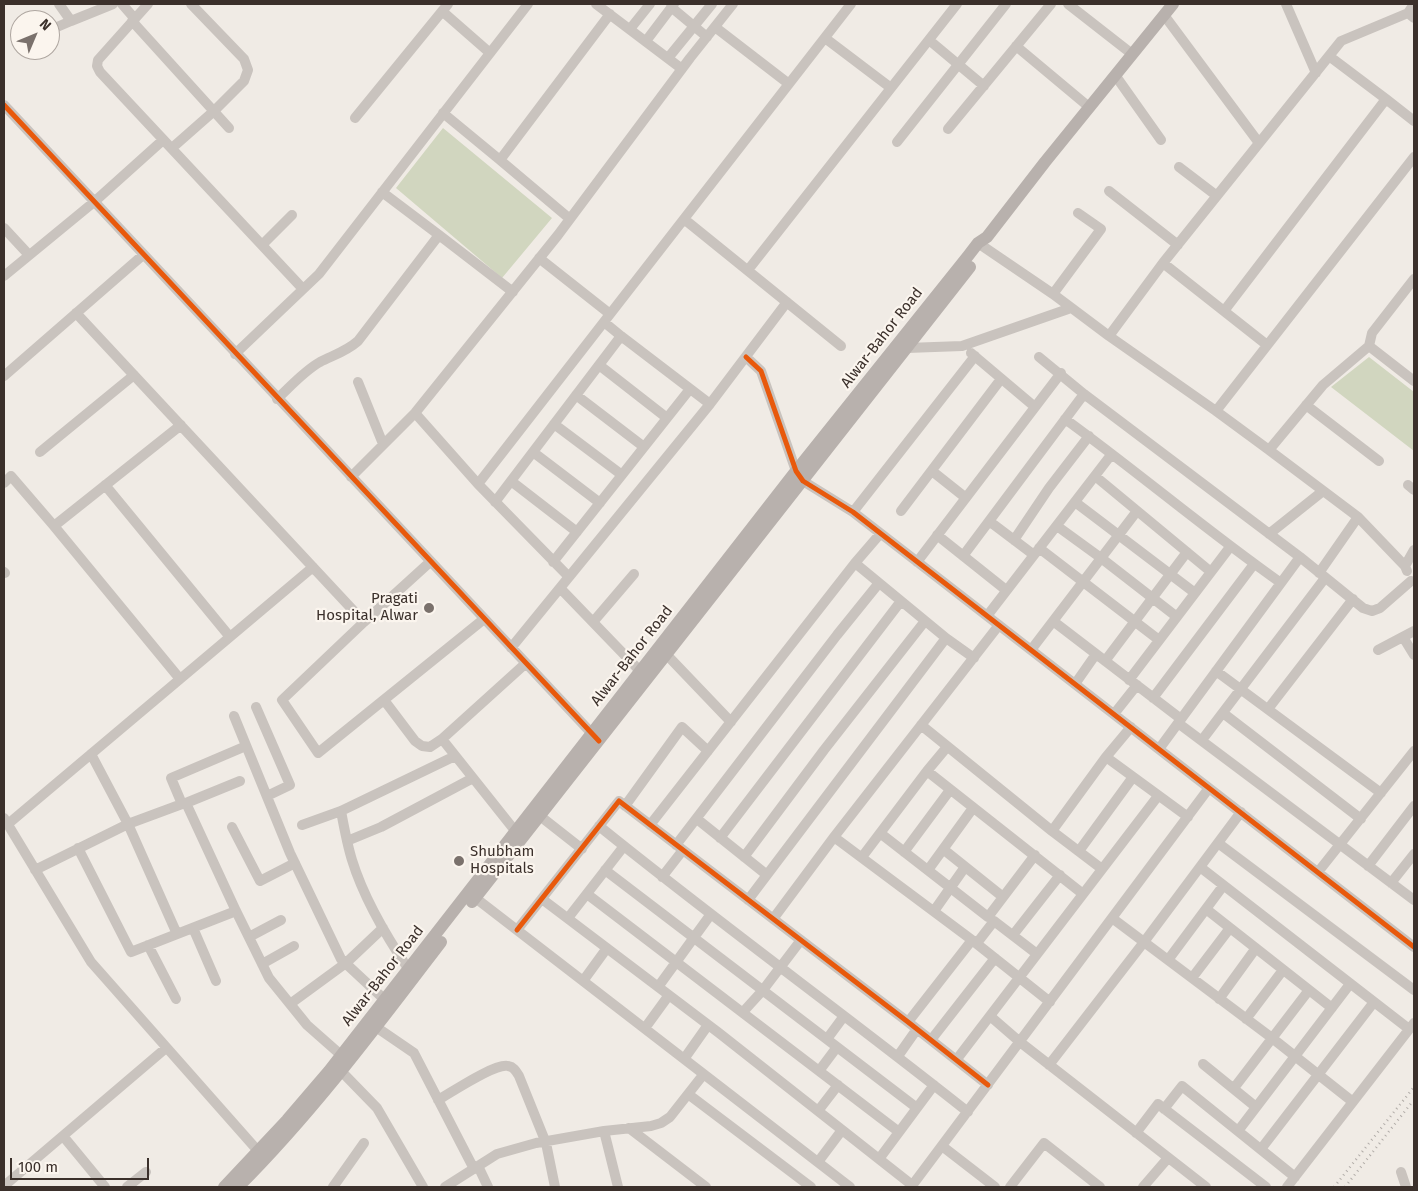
<!DOCTYPE html>
<html>
<head>
<meta charset="utf-8">
<style>
	body { margin:0 }
	#map { position:relative; width:1418px; height:1191px; overflow:hidden; background:#f0ebe5; font-family:"Fira Sans",sans-serif }
	canvas { display:block }
	.frame { position:absolute; inset:0; border:5px solid #3b302b; pointer-events:none }
	.north { position:absolute; left:10px; top:10px; width:50px; height:50px; box-sizing:border-box; background:#fbf5ee; border:1px solid #aea6a0; border-radius:50%; rotate:45deg; font-size:14px; font-weight:700; line-height:20px; text-align:center; color:#3b302b }
	.north::after { content:''; display:block; margin:auto; width:18px; height:22px; background:#7a716c; clip-path:polygon(50% 0,100% 100%,50% 72%,0 100%) }
	.scale { position:absolute; left:10px; top:1158px; width:139px; height:22px; box-sizing:border-box; border:2px solid #3b302b; border-top:0; padding-left:6px; font-size:15px; line-height:18px; white-space:nowrap; color:#3b302b; -webkit-text-stroke:4px #fbf5ee; paint-order:stroke }
</style>
</head>
<body>
<div id="map">
<canvas width="1418" height="1191"></canvas>
<div class="frame"></div>
<div class="north">N</div>
<div class="scale">100 m</div>
</div>
<script>
const c = document.querySelector('canvas').getContext('2d');
c.lineJoin = 'round';
function fill(path, color) {
  c.fillStyle = color;
  c.fill(path, 'evenodd');
}
function strokePath(path, color, width, dash) {
  c.strokeStyle = color;
  c.lineWidth = width;
  c.lineCap = dash ? 'butt' : 'round';
  c.setLineDash(dash || []);
  c.stroke(path);
}
function drawText(font, color, halo, rows, align = 'center') {
  c.font = font + ' "Fira Sans",sans-serif';
  c.lineWidth = 4.5;
  c.setLineDash([]);
  c.textBaseline = 'middle';
  c.strokeStyle = halo;
  c.fillStyle = color;
  for (const [text, x, y, turn = 0] of rows) {
    c.save();
    c.translate(x, y);
    c.rotate((+turn || 0) * Math.PI / 180);
    c.textAlign = isNaN(turn) ? turn : align;
    if (halo) c.strokeText(text, 0, 0);
    c.fillText(text, 0, 0);
    c.restore();
  }
}
const green = new Path2D(`
	M 443,128 L 552,218 L 502,278 L 396,188 Z
	M 1369,357 L 1414,392 L 1414,451 L 1331,387 Z`);
const minor = new Path2D(`
	M 59,4 L 71,21 L 113,4
	M 122,4 L 135,19
	M 148,4 L 98,60 L 97,66 L 100,72 L 303,289
	M 596,4 L 682,69
	M 1068,4 L 1132,54
	M 1286,4 L 1316,73
	M 1414,4 L 1408,13 L 1414,18
	M 671,7 L 707,37
	M 442,11 L 490,53
	M 1164,15 L 1259,143
	M 132,21 L 229,128
	M 715,27 L 789,84
	M 630,29 L 650,4
	M 50,30 L 71,21
	M 825,38 L 891,88
	M 929,40 L 984,86
	M 646,41 L 674,4
	M 1016,46 L 1089,107
	M 1329,56 L 1386,99
	M 668,58 L 712,4
	M 1115,75 L 1161,140
	M 4,105 L 596,738
	M 443,113 L 500,160
	M 355,118 L 448,4
	M 948,129 L 1051,4
	M 897,142 L 1006,4
	M 172,148 L 214,111 L 244,81 L 248,70 L 244,59 L 191,4
	M 1179,167 L 1217,196
	M 1109,191 L 1178,245
	M 570,219 L 500,160 L 610,14
	M 684,219 L 841,346
	M 4,228 L 29,255
	M 439,235 L 513,292
	M 978,243 L 1053,294 L 1109,336 L 1216,411 L 1269,450 L 1323,385 L 1369,346 L 1414,381
	M 262,245 L 292,215
	M 539,258 L 610,314
	M 1163,263 L 1267,345
	M 748,270 L 957,4
	M 4,276 L 94,202 L 163,140
	M 1053,294 L 1101,229 L 1078,213
	M 1224,311 L 1386,99 L 1414,121
	M 76,313 L 364,622 L 430,562
	M 604,322 L 621,336 L 710,404
	M 1109,336 L 1163,263 L 1341,41 L 1408,13
	M 1369,346 L 1372,333 L 1414,279
	M 907,348 L 962,346 L 1071,308
	M 971,353 L 1035,407
	M 235,354 L 319,274 L 528,4
	M 746,357 L 761,371 L 796,471 L 803,481 L 853,512 L 1414,947
	M 1039,357 L 1084,394 L 1300,557 L 1363,608 L 1372,611 L 1380,608 L 1411,581
	M 599,365 L 667,418
	M 4,376 L 143,255
	M 358,382 L 383,444
	M 576,395 L 644,447
	M 277,399 C 291,386 304,371 320,362 C 334,355 347,351 358,341 L 439,235 L 382,192
	M 1306,405 L 1379,461
	M 1216,411 L 1414,157
	M 415,413 L 478,484 L 569,577
	M 1065,419 C 1138,472 1207,531 1281,583
	M 554,424 L 622,475
	M 1269,450 L 1358,517 L 1405,566
	M 40,452 L 134,375
	M 533,452 L 600,503
	M 932,471 L 966,498
	M 1095,476 L 1211,572
	M 351,477 L 415,413 L 558,235 L 690,58 L 733,4
	M 511,481 L 577,532
	M 4,483 L 11,476 L 54,526 L 181,425
	M 478,484 L 851,4
	M 105,485 L 230,637
	M 1408,485 L 1414,490
	M 495,502 L 621,336
	M 1075,502 L 1195,593
	M 901,511 L 1001,379
	M 853,512 L 975,356
	M 989,521 L 1034,555
	M 54,526 L 180,679
	M 1057,526 L 1101,558 L 1177,617
	M 1269,534 L 1323,491
	M 937,535 L 1006,590
	M 1014,540 L 1049,488 L 1089,436
	M 1039,548 L 1159,640
	M 963,556 L 1084,394
	M 553,562 L 690,389
	M 917,562 L 1061,373
	M 855,563 L 946,638 L 974,658
	M 1407,571 L 1405,566 L 1414,550
	M 4,572 L 5,573
	M 1319,573 L 1358,517
	M 560,588 L 640,671
	M 987,616 L 1111,455
	M 1053,621 L 1181,719
	M 364,622 L 282,700 L 318,753 L 484,619
	M 593,622 L 634,574
	M 1403,637 L 1414,655
	M 511,648 L 710,404 L 787,302
	M 1031,650 L 1137,511
	M 1378,650 L 1414,631
	M 666,654 L 731,722
	M 1105,661 L 1187,552
	M 1216,671 L 1381,793
	M 1129,680 L 1230,547
	M 1075,684 L 1096,654
	M 1153,698 L 1254,564
	M 384,700 L 415,741 L 422,746 L 430,747 L 442,739 L 516,832
	M 256,707 L 290,785 L 267,796
	M 1268,709 L 1353,599
	M 1223,713 L 1361,819
	M 1114,714 L 1137,685
	M 234,716 L 290,853 L 341,959 L 385,1000
	M 1178,723 L 1414,900
	M 921,725 L 1052,831 L 1102,869
	M 442,739 L 525,664
	M 1202,740 L 1325,578
	M 1159,749 L 1300,557
	M 91,754 L 128,824 L 177,934
	M 1106,757 L 1188,817
	M 927,771 L 1083,894
	M 240,781 L 186,803 L 236,911 L 269,978 L 307,1025 L 341,1055
	M 625,806 L 682,727 L 708,751
	M 341,811 C 344,827 347,844 352,860 C 364,899 386,936 409,970
	M 540,816 L 582,849
	M 4,818 L 91,962 L 258,1151
	M 697,819 L 767,875
	M 8,824 L 313,567
	M 302,825 L 341,811 L 455,756
	M 650,825 L 855,563 L 880,534
	M 599,826 C 720,924 846,1015 968,1112
	M 232,827 L 260,881 L 295,863
	M 1052,831 L 1106,757 L 1131,727
	M 880,833 L 988,917 L 1035,855
	M 834,837 L 972,940 L 1050,1002
	M 720,838 L 901,601
	M 347,841 L 381,827 L 473,778
	M 1218,843 L 1414,990
	M 676,845 L 837,635 L 879,583
	M 78,848 L 131,952 L 236,911
	M 943,849 L 1003,897
	M 1079,851 L 1133,777
	M 904,852 L 950,790
	M 744,857 L 824,750 L 925,621
	M 862,857 L 927,771 L 947,747
	M 1368,866 L 1414,806
	M 1200,867 L 1409,1029
	M 35,870 L 128,824 L 182,804 L 171,778 L 246,746
	M 605,870 L 917,1108
	M 928,870 L 973,808
	M 1318,872 L 1414,751
	M 662,877 L 683,850
	M 1391,883 L 1414,854
	M 469,893 L 850,1187
	M 587,894 L 899,1132
	M 542,899 L 719,1033 L 912,1185
	M 748,900 L 946,638
	M 1206,909 L 1332,1008
	M 934,911 L 965,867
	M 568,918 L 624,846
	M 1112,918 L 1272,1038 L 1353,1102
	M 773,919 L 834,837 L 999,625
	M 193,928 L 216,981
	M 517,930 L 619,801 L 908,1022 L 988,1085
	M 1013,935 L 1060,875
	M 249,937 L 281,920
	M 977,943 L 994,921 L 1037,954
	M 148,945 L 176,999
	M 1168,960 L 1223,886
	M 262,964 L 294,946
	M 1192,978 L 1230,928
	M 583,981 L 607,948
	M 658,987 L 711,914
	M 1219,999 L 1256,948
	M 290,1004 L 346,963 L 383,928
	M 743,1012 L 763,990 L 801,940
	M 990,1016 L 1020,1042 L 1206,1187
	M 1246,1019 L 1283,970
	M 908,1022 L 972,940
	M 376,1027 L 414,1053 L 474,1169
	M 645,1028 L 669,995
	M 827,1039 L 844,1016
	M 931,1040 L 995,958
	M 898,1056 L 917,1029
	M 684,1059 L 708,1025
	M 957,1059 L 1158,796
	M 1203,1064 L 1256,1107
	M 1049,1065 L 1144,942 L 1241,812
	M 341,1071 L 377,1108 L 423,1187
	M 819,1071 L 837,1047
	M 1234,1088 L 1309,990
	M 688,1094 L 811,1187
	M 438,1100 C 452,1092 495,1063 508,1066 C 514,1067 516,1071 519,1076 L 546,1143 L 555,1187
	M 1164,1109 L 1182,1086 L 1295,1177
	M 818,1111 L 838,1085
	M 629,1128 L 706,1187
	M 604,1131 L 618,1187
	M 1238,1131 L 1350,984
	M 1136,1133 L 1158,1104 L 1266,1187
	M 63,1136 L 105,1187
	M 942,1146 L 995,1187
	M 1261,1149 L 1374,1002
	M 879,1159 L 934,1085
	M 818,1162 L 842,1130
	M 478,1166 L 488,1187
	M 1401,1172 L 1406,1187
	M 4,1186 L 166,1048
	M 127,1187 L 146,1172
	M 333,1187 L 364,1143
	M 445,1187 L 497,1154 L 536,1143 L 604,1131 L 651,1126 L 661,1123 L 670,1117 L 703,1075
	M 911,1187 L 1209,788
	M 1010,1187 L 1044,1143 L 1100,1187
	M 1143,1187 L 1168,1158
	M 1287,1187 L 1414,1023`);
const major = new Path2D(`
	M 472,902 L 970,267
	M 224,1187 L 287,1120 L 329,1071 L 796,471 L 968,256 L 978,243 L 987,237 L 1045,162 L 1173,4
	M 238,1187 C 313,1112 377,1026 441,942`);
const rail = new Path2D(`
	M 1334,1187 L 1414,1087
	M 1345,1187 L 1413,1101`);
const cycleway = new Path2D(`
	M 4,105 L 599,741
	M 746,357 L 761,371 L 796,471 L 803,481 L 853,512 L 1414,947
	M 517,930 L 619,801 L 908,1022 L 988,1085`);
const markers = [
	[429,608,6,"#7a716c"],
	[459,861,6,"#7a716c"]
];
const streetNames = [
	["Alwar-Bahor Road",882,338,-52],
	["Alwar-Bahor Road",632,656,-52],
	["Alwar-Bahor Road",383,976,-52]
];
const poiNames = [
	["Pragati",418,599],
	["Hospital, Alwar",418,616],
	["Shubham",470,852,"left"],
	["Hospitals",470,869,"left"]
];
fill(green, '#d1d6bf');
strokePath(minor, '#c9c3be', 10);
strokePath(major, '#b8b1ad', 12);
strokePath(rail, '#b1aca8', 2.5, [1, 4]);
strokePath(cycleway, '#e8590c', 5);
for (const [x, y, r, color] of markers) {
  const dot = new Path2D();
  dot.arc(x, y, r, 0, 2 * Math.PI);
  c.fillStyle = color;
  c.fill(dot);
  strokePath(dot, '#fbf5ee', 2);
}
drawText('15px', '#3b302b', '#fbf5ee', streetNames);
drawText('15px', '#3b302b', '#fbf5ee', poiNames, 'right');
</script>
</body>
</html>
